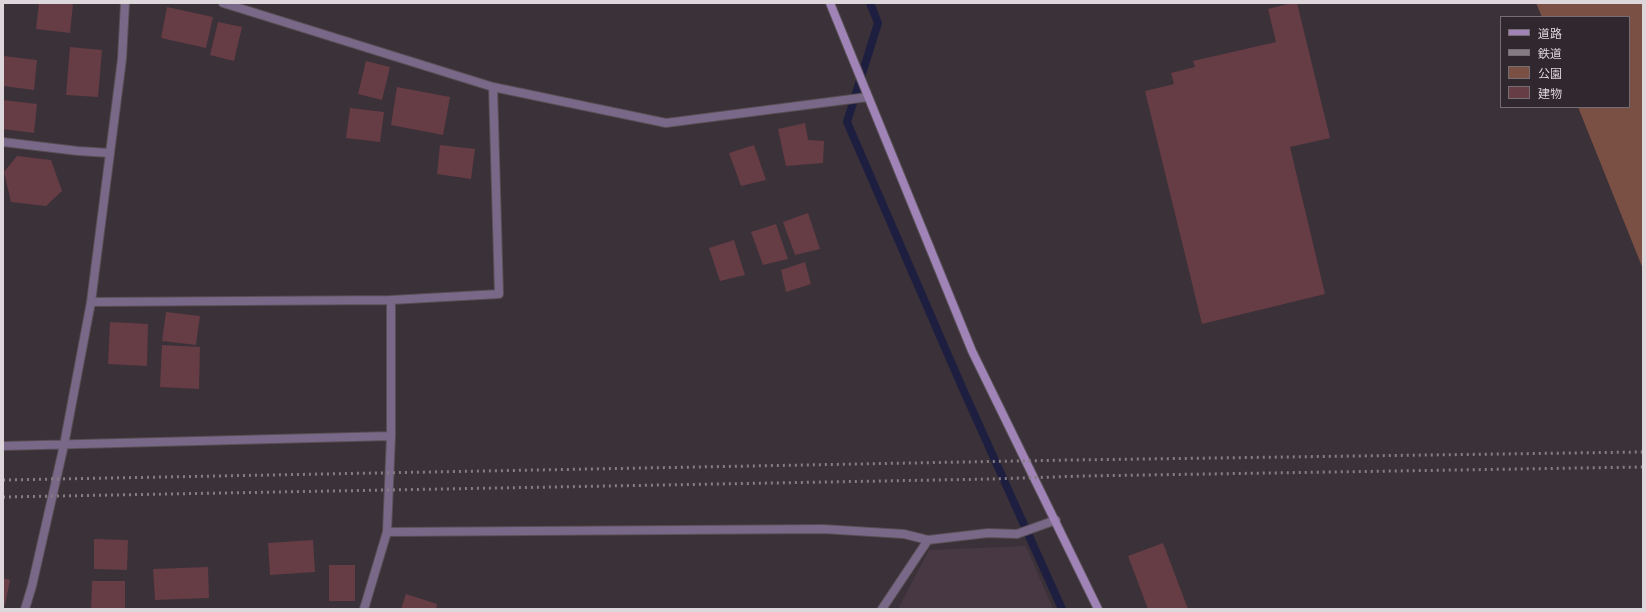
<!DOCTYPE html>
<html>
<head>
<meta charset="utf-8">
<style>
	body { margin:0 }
	#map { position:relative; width:1646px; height:612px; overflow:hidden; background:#3b3138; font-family:Montserrat,"Noto Sans JP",sans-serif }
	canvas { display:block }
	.frame { position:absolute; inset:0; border:4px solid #ddd6db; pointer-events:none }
	.legend { position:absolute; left:1500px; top:16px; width:130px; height:92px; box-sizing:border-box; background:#31272e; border:1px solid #766d73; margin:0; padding:5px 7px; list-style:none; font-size:12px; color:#ddd6db }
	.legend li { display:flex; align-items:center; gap:8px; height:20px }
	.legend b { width:20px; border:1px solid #766d73 }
</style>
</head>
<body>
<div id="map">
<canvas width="1646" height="612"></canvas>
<div class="frame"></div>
<ul class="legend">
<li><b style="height:5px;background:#a084b8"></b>道路</li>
<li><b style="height:5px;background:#867d84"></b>鉄道</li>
<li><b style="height:11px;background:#7a5045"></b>公園</li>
<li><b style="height:11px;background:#663c45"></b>建物</li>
</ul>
</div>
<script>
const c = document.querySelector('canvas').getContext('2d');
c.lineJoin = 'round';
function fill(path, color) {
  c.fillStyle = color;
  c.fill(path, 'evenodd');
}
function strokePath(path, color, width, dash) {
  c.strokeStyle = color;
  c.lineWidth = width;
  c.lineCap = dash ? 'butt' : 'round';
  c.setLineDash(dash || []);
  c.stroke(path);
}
const built = new Path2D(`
	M 1026,546 L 1053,609 L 898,609 L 929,550 Z`);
const green = new Path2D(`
	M 1536,3 L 1643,3 L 1643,269 L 1578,107 L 1629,107 L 1629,17 L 1542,17 Z`);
const stream = new Path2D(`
	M 870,3 L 878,23 L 847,122 L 962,387 L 1062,609`);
const building = new Path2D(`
	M 39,3 L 73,4 L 70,33 L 36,29 Z
	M 1292,3 L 1297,3 L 1330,138 L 1290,147 L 1325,294 L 1202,324 L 1145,91 L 1174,84 L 1171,73 L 1195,67 L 1193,61 L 1276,42 L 1268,9 Z
	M 167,7 L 213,17 L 206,48 L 161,38 Z
	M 218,22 L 242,27 L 234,61 L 210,55 Z
	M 70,47 L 102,50 L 98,97 L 66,95 Z
	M 4,56 L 37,60 L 34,90 L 3,86 Z
	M 366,61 L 390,67 L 382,100 L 358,94 Z
	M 397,87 L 450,97 L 443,135 L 391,125 Z
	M 3,100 L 37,104 L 34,133 L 3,129 Z
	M 350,108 L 384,112 L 380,142 L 346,138 Z
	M 805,123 L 808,140 L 824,141 L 823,163 L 786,166 L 778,129 Z
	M 440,145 L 475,149 L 471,179 L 437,174 Z
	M 754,145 L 766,180 L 741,186 L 729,153 Z
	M 17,156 L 51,160 L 62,191 L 46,206 L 11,202 L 4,172 Z
	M 808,213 L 820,249 L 795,255 L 783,222 Z
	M 776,224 L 788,259 L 763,265 L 751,232 Z
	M 734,240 L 745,275 L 720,281 L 709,248 Z
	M 805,262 L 811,284 L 786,292 L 781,270 Z
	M 166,312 L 200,316 L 196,345 L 162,341 Z
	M 110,322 L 148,324 L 147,366 L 108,364 Z
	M 162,345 L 200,347 L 199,389 L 160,387 Z
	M 94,539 L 128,540 L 127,570 L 94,569 Z
	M 313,540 L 315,572 L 270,575 L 268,543 Z
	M 1163,543 L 1188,609 L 1148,609 L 1128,556 Z
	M 329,565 L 355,565 L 355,601 L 329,601 Z
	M 208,567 L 209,598 L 155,600 L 153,569 Z
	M 3,578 L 10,580 L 5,605 L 3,605 Z
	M 92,581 L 125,581 L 125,609 L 91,609 Z
	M 406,594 L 437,604 L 436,609 L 401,609 Z`);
const street = new Path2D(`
	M 223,3 L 493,87 L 499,294 L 391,300
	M 493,87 L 666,123 L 868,97
	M 3,142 L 78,151 L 110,153
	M 91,302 L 391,300 L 391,436
	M 3,446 L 391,436 L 387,532 L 364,609
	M 387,532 L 823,529 L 904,534 L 928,540 L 988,533 L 1017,534 L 1056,520
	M 25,609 L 32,586 L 64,445 L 91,302 L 122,59 L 125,3
	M 882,609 L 928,540`);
const secondary = new Path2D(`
	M 830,3 L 972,351 L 1098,609`);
const rail = new Path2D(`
	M 3,480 L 1071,460 L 1643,452
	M 3,497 L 992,479 L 1083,476 L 1643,467`);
fill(built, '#483843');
fill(green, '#7a5045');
strokePath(stream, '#1e1f40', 8);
fill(building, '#663c45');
strokePath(street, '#584f55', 10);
strokePath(secondary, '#584f55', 10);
strokePath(street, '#7a6889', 8);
strokePath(secondary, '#a084b8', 8);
strokePath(rail, '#867d84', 3, [2, 4]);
</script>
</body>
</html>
